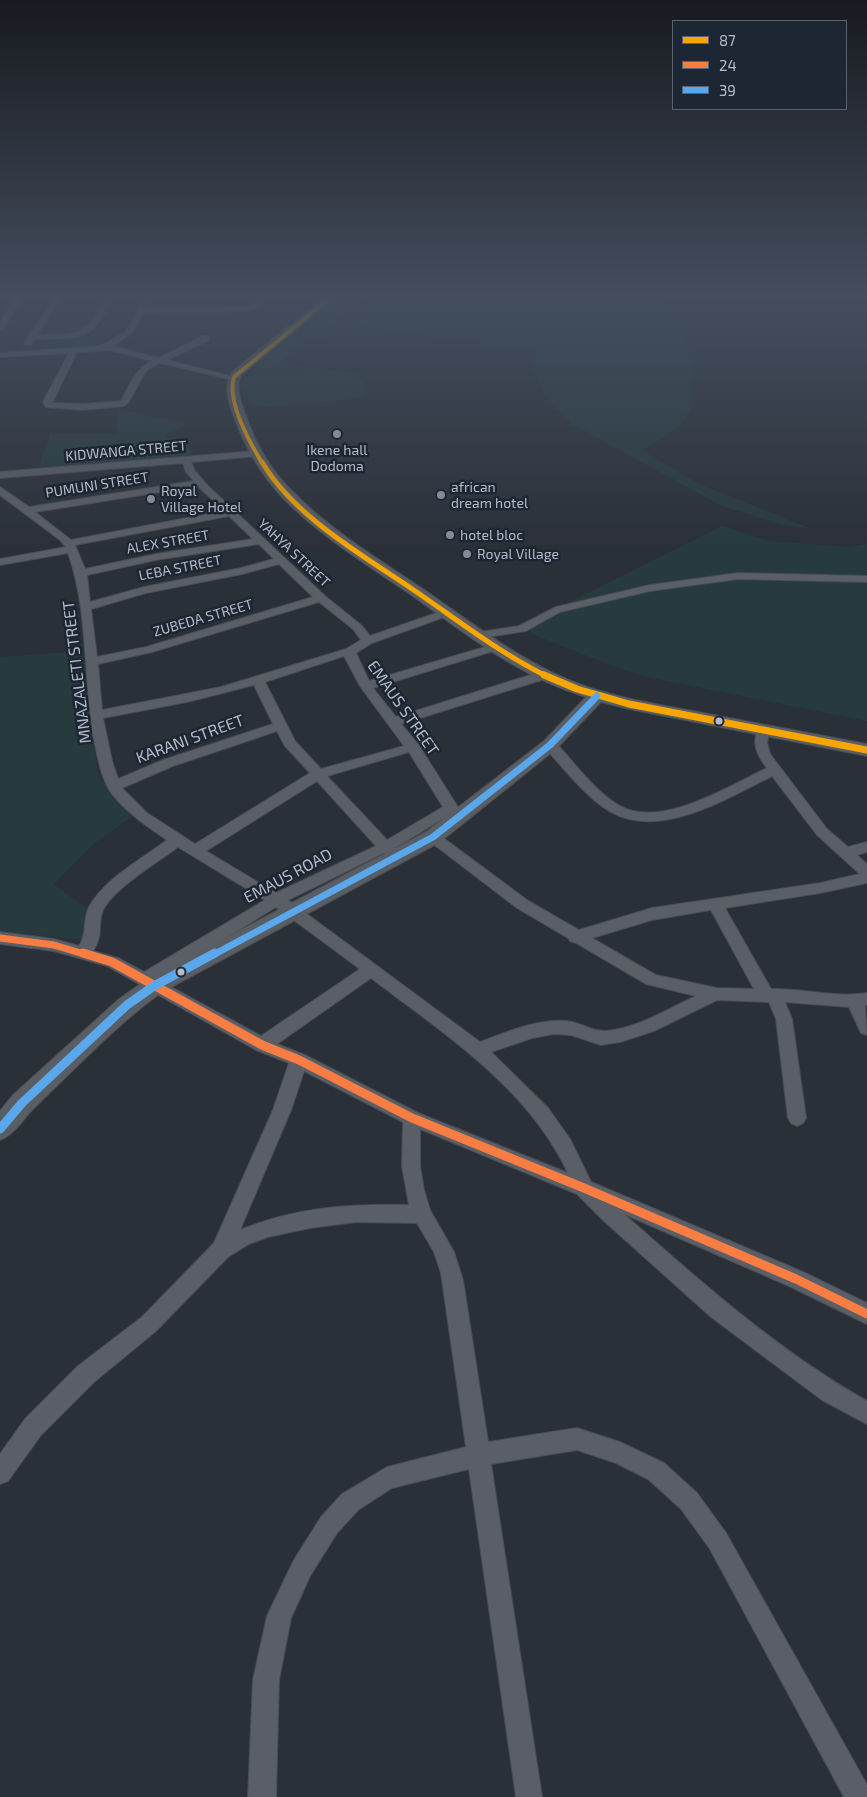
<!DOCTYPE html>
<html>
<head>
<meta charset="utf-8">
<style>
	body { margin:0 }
	#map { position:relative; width:867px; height:1797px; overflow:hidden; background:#2a3038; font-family:"Exo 2",sans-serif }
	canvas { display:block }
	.legend { position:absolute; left:672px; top:20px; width:175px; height:90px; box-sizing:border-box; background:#1d2633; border:1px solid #59626f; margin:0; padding:6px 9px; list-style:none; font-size:15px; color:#b4bcc9 }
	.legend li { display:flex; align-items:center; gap:10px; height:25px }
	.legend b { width:25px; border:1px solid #59626f }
</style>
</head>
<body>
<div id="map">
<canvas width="867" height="1797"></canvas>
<ul class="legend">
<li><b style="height:6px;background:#f7a600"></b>87</li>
<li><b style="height:6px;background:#f77d43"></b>24</li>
<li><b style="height:6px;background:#5aa8eb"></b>39</li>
</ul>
</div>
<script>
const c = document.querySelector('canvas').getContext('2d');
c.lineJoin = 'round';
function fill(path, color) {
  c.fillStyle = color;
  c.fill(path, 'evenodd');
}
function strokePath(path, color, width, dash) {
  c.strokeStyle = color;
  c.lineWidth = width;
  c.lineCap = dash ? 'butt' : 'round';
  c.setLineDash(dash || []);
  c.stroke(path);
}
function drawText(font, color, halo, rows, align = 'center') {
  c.font = font + ' "Exo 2",sans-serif';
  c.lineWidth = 5;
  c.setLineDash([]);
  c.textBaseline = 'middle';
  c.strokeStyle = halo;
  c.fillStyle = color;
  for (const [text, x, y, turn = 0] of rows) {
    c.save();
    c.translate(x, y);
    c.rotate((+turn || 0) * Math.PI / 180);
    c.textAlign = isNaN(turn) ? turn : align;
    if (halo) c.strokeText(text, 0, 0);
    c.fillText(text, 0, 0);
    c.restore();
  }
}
const green = new Path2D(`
	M 332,300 L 359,300 L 321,339 L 295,337 L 293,333 Z
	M 373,300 L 662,300 L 678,317 L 693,361 L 691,409 L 678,428 L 642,450 L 699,484 L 809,528 L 783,525 L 722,506 L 572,424 L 544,394 L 531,362 L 537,349 L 519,344 L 367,330 L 358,323 L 366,308 Z
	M 86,333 L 90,348 L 55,349 L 57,338 Z
	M 286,340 L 304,342 L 282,360 L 290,366 L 357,373 L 369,389 L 362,398 L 253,408 L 241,382 Z
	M 117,409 L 184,423 L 184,426 L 164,435 L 175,442 L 187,443 L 193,456 L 38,470 L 50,434 L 117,433 Z
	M 722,526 L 770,541 L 848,547 L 867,544 L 867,721 L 647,677 L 615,667 L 532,634 L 527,623 Z
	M 83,651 L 98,776 L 134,815 L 96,842 L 53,884 L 91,911 L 82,940 L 0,931 L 0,657 Z`);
const street = new Path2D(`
	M 14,300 L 21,300 L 3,330 L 0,330 L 0,322 Z
	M 53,300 L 60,300 L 37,335 C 80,334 82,337 105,300 L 112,300 C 107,309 103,319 95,327 C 81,342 53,338 34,339 L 31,345 L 25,345 L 24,343 Z
	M 147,300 L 150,302 L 147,308 L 245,307 C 253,305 258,300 266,300 L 257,309 L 245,311 L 144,312 L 133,332 L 113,346 L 159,358 L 203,336 L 209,336 L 209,340 L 167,360 L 237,378 L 233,380 L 160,363 L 148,369 L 144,374 L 128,403 L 124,406 L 82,410 L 46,407 L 43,402 L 69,353 L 0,357 L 0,353 L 100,346 L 124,333 L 130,326 L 142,302 ZM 110,350 L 152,361 C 135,369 130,385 121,401 L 82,404 L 52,403 L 77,352 Z
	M 255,451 L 258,452 L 258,456 L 191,462 L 195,471 L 207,485 L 325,596 L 361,625 L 370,636 L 442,611 L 446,610 L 452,613 L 450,615 L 372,643 L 356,653 L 369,681 L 492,645 L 496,644 L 502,647 L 500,649 L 373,688 L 396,717 L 540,672 L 548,672 L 550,675 L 548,678 L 401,724 L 418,744 L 461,812 L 463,815 L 461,818 L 456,820 L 449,815 L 395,848 L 399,853 L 397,857 L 392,858 L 384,853 L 288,900 L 480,1042 C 507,1032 536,1019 566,1021 C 580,1022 592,1032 606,1031 C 638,1028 668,1009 696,996 L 646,984 L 576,943 L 570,941 L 568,938 L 517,908 L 428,840 L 426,837 L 428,834 L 438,834 L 527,900 L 579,930 L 652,908 L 820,883 L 860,874 L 817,835 L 772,776 C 728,798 660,840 611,812 C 587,799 564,768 545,748 L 544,745 L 545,742 L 555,742 C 574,762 596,793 620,806 C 661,829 729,786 767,768 C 757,755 751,743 759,727 L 769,727 L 770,730 L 767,742 L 770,754 L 827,829 L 848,847 L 867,842 L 867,852 L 857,855 L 867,864 L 867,883 L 820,893 L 725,908 L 771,989 C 802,988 836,998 867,993 L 867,1005 L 865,1006 L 867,1035 L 861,1033 L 849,1007 L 785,1002 L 792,1019 L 806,1118 L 803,1123 L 797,1126 L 791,1123 L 788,1118 L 776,1019 L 769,1002 L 717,1000 L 654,1031 L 620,1042 L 601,1045 L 571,1035 L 554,1034 L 532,1038 L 491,1052 L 548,1108 L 570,1139 L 591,1182 L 803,1272 L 867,1303 L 867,1324 L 789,1286 L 624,1214 C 701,1282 778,1351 867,1401 L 867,1424 L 822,1400 L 711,1317 L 604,1221 L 577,1194 L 420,1129 L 420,1166 L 424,1190 L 430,1210 L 454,1252 L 463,1280 L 488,1442 L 577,1428 L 620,1442 L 664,1463 L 697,1493 L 726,1533 L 867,1785 L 867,1797 L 844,1797 L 710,1549 L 681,1509 L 648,1479 L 616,1463 L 577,1450 L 491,1464 L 542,1797 L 516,1797 L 469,1469 L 392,1488 L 358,1510 L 337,1533 L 310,1576 L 291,1618 L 279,1680 L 276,1797 L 248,1797 L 253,1680 L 267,1616 L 294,1560 L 321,1517 L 342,1494 L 387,1467 L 466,1447 L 441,1273 L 434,1252 L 417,1223 L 356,1222 L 310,1228 L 268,1237 L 249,1244 L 228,1257 L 156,1331 L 94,1382 L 41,1435 L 8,1481 L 0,1484 L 0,1454 L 25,1419 L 78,1366 L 142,1317 L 214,1243 L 273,1110 L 289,1063 L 256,1050 L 107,966 L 54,951 L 0,944 L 0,932 L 54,939 L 79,946 C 87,935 83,922 88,909 C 102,880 142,859 167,840 C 148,827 127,813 112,794 C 101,779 98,758 94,740 C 83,679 89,612 68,553 L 0,565 L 0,559 L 66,547 L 60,540 L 0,495 L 0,487 L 29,507 L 194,481 L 186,472 L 183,463 L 0,478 L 0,472 ZM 198,486 L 224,511 L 71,540 L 35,512 ZM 229,516 L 253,539 L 156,554 L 85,569 L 75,545 ZM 259,544 L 274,559 L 241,568 L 144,587 L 90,602 L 87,575 L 156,560 ZM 279,564 L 313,597 L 146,647 L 97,657 L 91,609 L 146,593 L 242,574 ZM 319,602 L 353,629 L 361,640 L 346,649 L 221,687 L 102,710 L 98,664 L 152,652 ZM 344,656 L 360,686 L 404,746 L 321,769 L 295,741 L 265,682 ZM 254,685 L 273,724 L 163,760 L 118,779 L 112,761 L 103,718 L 187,702 ZM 277,731 L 285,746 L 310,773 L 195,844 L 147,813 L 122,788 L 173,766 ZM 409,752 L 443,807 L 387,840 L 327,776 ZM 317,781 L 376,846 L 276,893 L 206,851 ZM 178,847 L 265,900 L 144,972 L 118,958 L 93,951 C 104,935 97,924 103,910 C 113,889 158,862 178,847 ZM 276,907 L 360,969 L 261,1036 L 158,980 ZM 711,910 L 754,989 L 717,988 L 656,975 L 592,938 L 652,920 ZM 371,978 C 443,1033 528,1087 568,1173 L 418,1113 L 305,1055 L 277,1044 ZM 304,1071 L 403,1122 L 402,1166 L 409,1205 C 348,1204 297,1207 240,1230 L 291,1110 Z
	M 738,573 L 867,576 L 867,582 L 738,579 L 650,591 L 560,612 L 526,631 L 480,638 L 474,635 L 480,632 L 519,626 L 556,607 L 650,585 Z`);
const secondary = new Path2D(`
	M 321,300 L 332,300 L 241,375 C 235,388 241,403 246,416 C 256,445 271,470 292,491 C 331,531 380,560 426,591 C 476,626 524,664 582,685 C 621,699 662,705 703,713 C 758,723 812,734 867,744 L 867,756 L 629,709 L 601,702 L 556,749 L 440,842 L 162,992 C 116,1025 77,1067 36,1106 C 24,1117 16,1134 0,1140 L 0,1111 L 13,1095 L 119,999 L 146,980 L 426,832 L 544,741 L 586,697 C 519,677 466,634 410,594 C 366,564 320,536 283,498 C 261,475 245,447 234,417 C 228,401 223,386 233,371 Z`);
const bus1Far2 = new Path2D(`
	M 262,463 C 250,443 226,401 234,377 L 327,300`);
const bus1Far1 = new Path2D(`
	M 262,462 C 295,518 366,557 418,593 C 460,622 500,653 546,676`);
const bus1 = new Path2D(`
	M 544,675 L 577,689 L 629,704 L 867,750`);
const bus2Far1 = new Path2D(`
	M 0,938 L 54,945 L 87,955`);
const bus2 = new Path2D(`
	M 83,953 L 112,962 L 262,1045 L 299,1060 L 412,1118 L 584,1188 L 796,1279 L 867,1314`);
const bus3Far1 = new Path2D(`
	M 213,955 L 433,837 L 550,745 L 597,696`);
const bus3 = new Path2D(`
	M 0,1129 L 22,1103 L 127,1005 L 154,986 L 215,953`);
const markers = [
	[337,434,5,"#848b96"],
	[441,495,5,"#848b96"],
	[151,499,5,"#848b96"],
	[450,535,5,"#848b96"],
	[467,554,5,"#848b96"],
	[719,721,4.5,"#b4bcc9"],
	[181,972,4.5,"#b4bcc9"]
];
const farPoinames = [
	["Ikene hall",337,450,"center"],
	["Dodoma",337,466,"center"],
	["african",451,487],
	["dream hotel",451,503],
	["Royal",161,491],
	["Village Hotel",161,507],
	["hotel bloc",460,535],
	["Royal Village",477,554]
];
const farStreetnames = [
	["KIDWANGA STREET",126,451,-5],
	["PUMUNI STREET",97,485,-9],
	["ALEX STREET",168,542,-10],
	["YAHYA STREET",294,553,43],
	["LEBA STREET",180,568,-11],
	["ZUBEDA STREET",203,618,-16]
];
const streetNames = [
	["MNAZALETI STREET",77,672,-97],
	["EMAUS STREET",403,708,55],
	["KARANI STREET",190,739,-20],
	["EMAUS ROAD",288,876,-28]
];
fill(green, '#273a3e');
strokePath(street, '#484c53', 2);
strokePath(secondary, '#484c53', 2);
fill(street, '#5a5e66');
fill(secondary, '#595d64');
strokePath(bus1Far2, '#f7a600', 4);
strokePath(bus1Far1, '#f7a600', 5);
strokePath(bus1, '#f7a600', 7);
strokePath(bus2Far1, '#f77d43', 7);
strokePath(bus2, '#f77d43', 9);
strokePath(bus3Far1, '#5aa8eb', 7);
strokePath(bus3, '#5aa8eb', 9);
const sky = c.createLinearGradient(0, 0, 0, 552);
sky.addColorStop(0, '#171a1f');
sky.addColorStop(0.54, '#444e5e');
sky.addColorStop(1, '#444e5e00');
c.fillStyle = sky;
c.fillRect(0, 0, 867, 552);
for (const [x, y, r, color] of markers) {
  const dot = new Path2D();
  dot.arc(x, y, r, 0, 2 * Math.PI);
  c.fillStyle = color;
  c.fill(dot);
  strokePath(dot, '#1d2633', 2);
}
drawText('14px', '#b4bcc9', '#1d2633', farPoinames, 'left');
drawText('14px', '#b4bcc9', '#1d2633', farStreetnames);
drawText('16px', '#b4bcc9', '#1d2633', streetNames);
</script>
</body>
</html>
